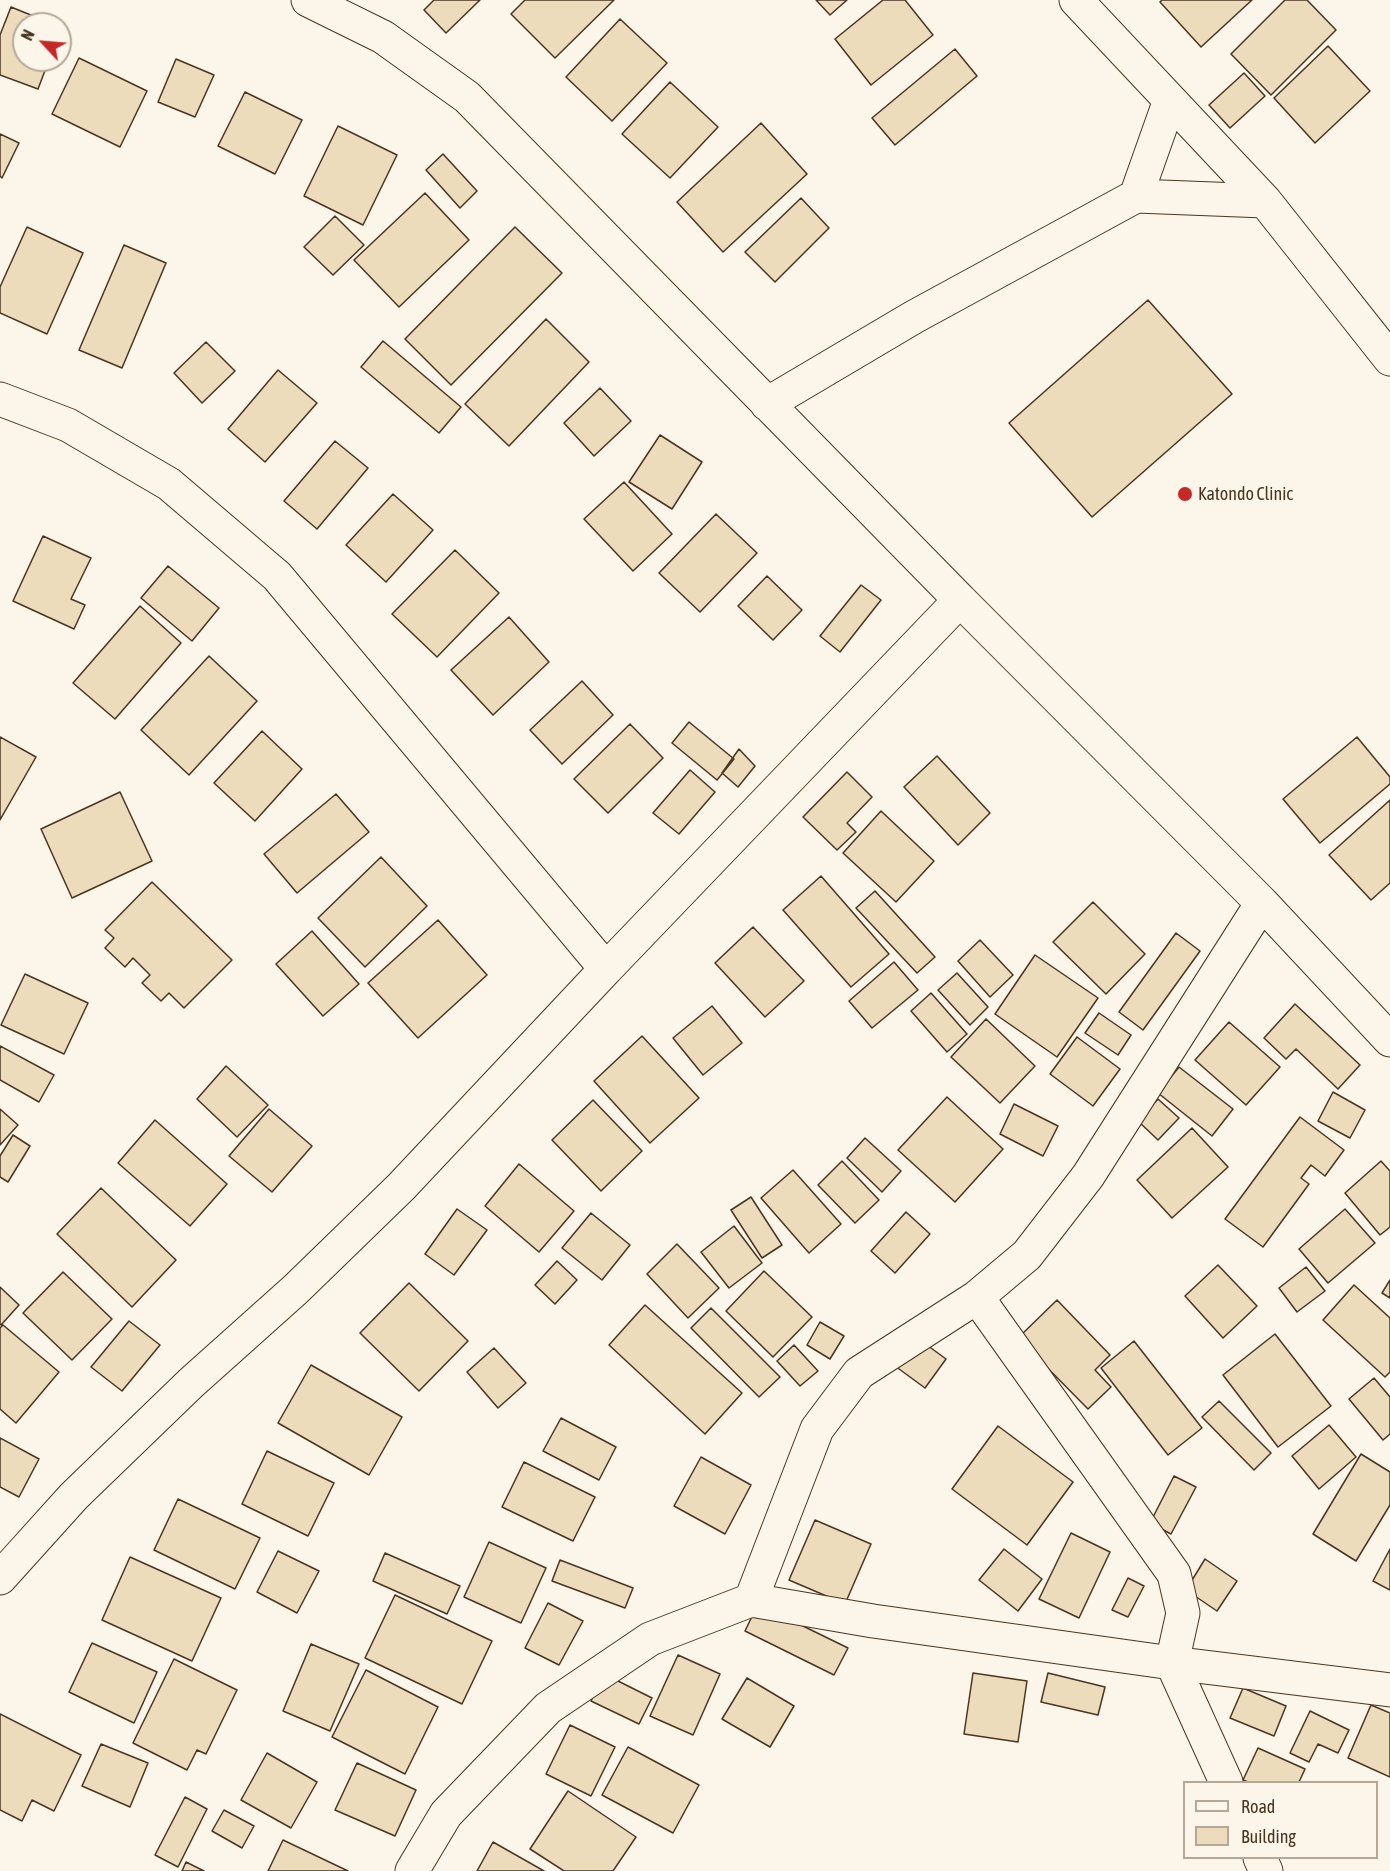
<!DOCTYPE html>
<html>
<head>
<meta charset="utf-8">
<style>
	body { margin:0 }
	#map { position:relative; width:1390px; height:1871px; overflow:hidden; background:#fbf6e9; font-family:"Asap Condensed",sans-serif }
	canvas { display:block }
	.legend { position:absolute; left:1183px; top:1781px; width:195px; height:78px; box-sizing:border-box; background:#fbf6e9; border:2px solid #b4a999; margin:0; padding:8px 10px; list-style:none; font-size:18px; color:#4a3520 }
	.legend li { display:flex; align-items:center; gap:12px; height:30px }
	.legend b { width:30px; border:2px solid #b4a999 }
	.north { position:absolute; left:12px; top:12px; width:60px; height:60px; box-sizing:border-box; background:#fbf6e9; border:2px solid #b4a999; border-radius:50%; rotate:296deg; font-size:16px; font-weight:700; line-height:24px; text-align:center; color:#4a3520 }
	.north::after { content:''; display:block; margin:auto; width:21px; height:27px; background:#c62828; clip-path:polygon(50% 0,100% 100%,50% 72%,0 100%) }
</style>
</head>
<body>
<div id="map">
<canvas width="1390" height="1871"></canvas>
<ul class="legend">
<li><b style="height:8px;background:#fbf6e9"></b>Road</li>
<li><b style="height:16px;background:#ecdcbc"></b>Building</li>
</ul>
<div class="north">N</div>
</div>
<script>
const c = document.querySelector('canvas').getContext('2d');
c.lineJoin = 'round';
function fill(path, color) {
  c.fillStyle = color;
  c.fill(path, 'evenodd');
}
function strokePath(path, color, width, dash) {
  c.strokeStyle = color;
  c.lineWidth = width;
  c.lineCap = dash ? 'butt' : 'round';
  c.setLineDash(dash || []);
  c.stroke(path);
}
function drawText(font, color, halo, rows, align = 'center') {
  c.font = font + ' "Asap Condensed",sans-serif';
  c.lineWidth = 4.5;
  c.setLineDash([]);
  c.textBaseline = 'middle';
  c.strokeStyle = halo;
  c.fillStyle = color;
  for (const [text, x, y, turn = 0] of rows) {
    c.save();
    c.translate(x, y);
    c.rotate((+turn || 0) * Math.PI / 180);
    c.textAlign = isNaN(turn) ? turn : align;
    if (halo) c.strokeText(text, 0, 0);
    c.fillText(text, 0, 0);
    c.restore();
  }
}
const building = new Path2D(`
	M 434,0 L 480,0 L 446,33 L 424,10 Z
	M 525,0 L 614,0 L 555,58 L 511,14 Z
	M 816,0 L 847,0 L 830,15 Z
	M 883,0 L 905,0 L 933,35 L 871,85 L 835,39 Z
	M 1162,0 L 1252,0 L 1201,47 L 1160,2 Z
	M 1285,0 L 1307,0 L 1336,30 L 1271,95 L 1231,54 Z
	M 11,7 L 53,24 L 24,24 L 24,60 L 49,60 L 38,89 L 0,75 L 0,35 Z
	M 620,19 L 667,63 L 612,121 L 566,77 Z
	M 1328,46 L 1370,91 L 1315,143 L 1274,98 Z
	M 955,49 L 977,76 L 895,145 L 872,118 Z
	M 79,58 L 147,91 L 120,147 L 52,114 Z
	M 176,59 L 214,75 L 195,117 L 158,102 Z
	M 1244,73 L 1265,96 L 1230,128 L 1209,105 Z
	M 670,82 L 718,127 L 670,178 L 622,134 Z
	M 245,92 L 302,120 L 275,174 L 218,146 Z
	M 761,123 L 807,174 L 723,252 L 677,202 Z
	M 338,126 L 397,155 L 363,225 L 304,196 Z
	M 0,134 L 19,143 L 2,178 L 0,176 Z
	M 443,154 L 477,191 L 460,208 L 426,170 Z
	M 425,193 L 469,240 L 399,307 L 354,260 Z
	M 801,198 L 829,228 L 775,282 L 745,252 Z
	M 335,216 L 364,245 L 333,275 L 304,247 Z
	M 27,227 L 83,253 L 47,334 L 0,313 L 0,287 Z
	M 515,227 L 562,273 L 451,385 L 405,339 Z
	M 124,245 L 166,263 L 122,368 L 79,350 Z
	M 1148,300 L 1232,394 L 1092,517 L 1009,423 Z
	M 546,319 L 589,362 L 509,446 L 465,404 Z
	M 383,341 L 461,407 L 439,433 L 361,367 Z
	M 206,342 L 235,371 L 202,403 L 174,373 Z
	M 278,370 L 317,403 L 265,462 L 228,429 Z
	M 600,388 L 631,421 L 594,456 L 564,423 Z
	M 660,435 L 702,462 L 672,509 L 629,482 Z
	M 335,441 L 368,468 L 317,529 L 284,501 Z
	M 624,482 L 672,534 L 633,571 L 584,519 Z
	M 393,494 L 433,530 L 386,582 L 346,545 Z
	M 716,514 L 757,553 L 700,612 L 659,573 Z
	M 43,536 L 91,558 L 71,599 L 85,605 L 74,629 L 13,601 Z
	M 455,550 L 499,593 L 437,657 L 392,614 Z
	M 168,566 L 219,608 L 192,641 L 141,598 Z
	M 767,576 L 802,610 L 773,640 L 738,606 Z
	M 861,585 L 881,600 L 840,652 L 820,636 Z
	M 140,606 L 181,643 L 115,719 L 73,683 Z
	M 509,617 L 549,662 L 493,715 L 451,670 Z
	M 209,656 L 257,701 L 189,775 L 141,730 Z
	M 582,681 L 613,715 L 562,764 L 530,730 Z
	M 689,722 L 734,759 L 717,780 L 672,743 Z
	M 630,724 L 663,758 L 608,813 L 574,779 Z
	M 262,731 L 302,769 L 255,821 L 214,783 Z
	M 0,737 L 36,757 L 0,820 Z
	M 1357,737 L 1390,777 L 1390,784 L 1320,843 L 1283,799 Z
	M 739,749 L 755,766 L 738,787 L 722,773 Z
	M 937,756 L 990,813 L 958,845 L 904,787 Z
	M 690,770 L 715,792 L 679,834 L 653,813 Z
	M 847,772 L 872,797 L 847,823 L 856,832 L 837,850 L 803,817 Z
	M 120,792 L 152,861 L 72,898 L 41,829 Z
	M 336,794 L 369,832 L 297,893 L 264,854 Z
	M 1390,800 L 1390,883 L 1371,900 L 1329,855 Z
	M 881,811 L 934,861 L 896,902 L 843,853 Z
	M 381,857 L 427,906 L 365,967 L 318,918 Z
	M 821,876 L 889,954 L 851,987 L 783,910 Z
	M 152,882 L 232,960 L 184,1008 L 169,993 L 161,1001 L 142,983 L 150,975 L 133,958 L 125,967 L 105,948 L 114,938 L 105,930 Z
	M 875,891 L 935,957 L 917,973 L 856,908 Z
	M 1093,902 L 1145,954 L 1106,994 L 1053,942 Z
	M 438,920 L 487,975 L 418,1038 L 368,983 Z
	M 753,927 L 804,981 L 765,1017 L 715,963 Z
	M 312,931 L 359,984 L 323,1016 L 276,964 Z
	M 1176,933 L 1200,951 L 1143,1030 L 1119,1012 Z
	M 980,940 L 1013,975 L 990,997 L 958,961 Z
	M 1035,955 L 1098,998 L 1057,1057 L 995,1014 Z
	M 894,962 L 918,990 L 872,1028 L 849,1001 Z
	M 957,973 L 988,1007 L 970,1025 L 938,990 Z
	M 25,974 L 88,1003 L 64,1054 L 1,1025 Z
	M 931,993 L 967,1034 L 947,1052 L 911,1011 Z
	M 1295,1004 L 1360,1065 L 1338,1089 L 1296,1049 L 1286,1059 L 1264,1038 Z
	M 712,1006 L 742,1043 L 703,1075 L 673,1038 Z
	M 1099,1013 L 1131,1035 L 1118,1055 L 1085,1033 Z
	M 986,1019 L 1035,1066 L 1000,1103 L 951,1057 Z
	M 1229,1022 L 1280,1067 L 1246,1105 L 1195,1060 Z
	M 642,1036 L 699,1098 L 650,1143 L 594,1081 Z
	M 1077,1037 L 1120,1069 L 1093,1106 L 1050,1074 Z
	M 0,1046 L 54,1075 L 39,1102 L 0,1080 Z
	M 226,1066 L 268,1105 L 237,1137 L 197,1099 Z
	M 1179,1067 L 1233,1109 L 1212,1136 L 1158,1093 Z
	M 1333,1092 L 1365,1110 L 1350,1138 L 1318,1121 Z
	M 947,1097 L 1003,1149 L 955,1202 L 898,1150 Z
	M 1158,1099 L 1179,1118 L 1158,1140 L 1138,1121 Z
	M 593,1100 L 642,1151 L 601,1191 L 552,1140 Z
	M 1014,1104 L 1058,1126 L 1043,1156 L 1000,1134 Z
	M 0,1109 L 18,1125 L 0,1145 Z
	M 269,1109 L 312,1146 L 272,1192 L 229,1156 Z
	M 1300,1117 L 1344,1150 L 1325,1176 L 1311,1165 L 1301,1178 L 1309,1184 L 1263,1247 L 1225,1219 Z
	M 155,1120 L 227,1184 L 190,1226 L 118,1163 Z
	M 1192,1128 L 1228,1167 L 1172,1218 L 1137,1180 Z
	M 13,1135 L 30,1146 L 8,1182 L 0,1177 L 0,1156 Z
	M 865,1138 L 901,1171 L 882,1192 L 847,1158 Z
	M 842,1161 L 879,1200 L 855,1223 L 818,1185 Z
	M 1381,1161 L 1390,1171 L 1390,1227 L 1380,1235 L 1345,1193 Z
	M 519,1164 L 574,1211 L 539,1252 L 485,1206 Z
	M 793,1170 L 841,1224 L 809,1253 L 761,1198 Z
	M 101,1188 L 176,1260 L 132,1307 L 57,1234 Z
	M 751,1197 L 782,1245 L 762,1258 L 731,1210 Z
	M 457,1209 L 487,1230 L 454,1275 L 425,1254 Z
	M 1345,1209 L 1375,1243 L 1328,1283 L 1299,1249 Z
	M 906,1212 L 930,1234 L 895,1273 L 871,1251 Z
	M 591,1213 L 630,1245 L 602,1280 L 562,1248 Z
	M 734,1226 L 762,1263 L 729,1288 L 701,1252 Z
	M 677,1244 L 719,1288 L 688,1318 L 647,1274 Z
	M 557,1261 L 577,1280 L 555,1304 L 535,1285 Z
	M 1218,1265 L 1257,1306 L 1223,1338 L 1185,1296 Z
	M 1306,1267 L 1325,1291 L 1297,1312 L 1279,1288 Z
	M 764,1271 L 812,1317 L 773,1357 L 726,1311 Z
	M 63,1272 L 112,1319 L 72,1360 L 23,1313 Z
	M 1390,1280 L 1390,1298 L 1382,1293 Z
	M 409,1283 L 468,1341 L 419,1391 L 360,1333 Z
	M 1354,1285 L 1390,1318 L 1390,1372 L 1385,1377 L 1323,1320 Z
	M 0,1287 L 19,1305 L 1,1325 L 0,1324 Z
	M 1057,1300 L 1110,1355 L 1095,1370 L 1111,1387 L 1088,1409 L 1018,1338 Z
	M 645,1305 L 742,1393 L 705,1434 L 609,1345 Z
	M 711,1308 L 780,1377 L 759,1397 L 691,1328 Z
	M 129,1321 L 160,1345 L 122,1391 L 91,1367 Z
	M 820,1322 L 844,1336 L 830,1359 L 807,1345 Z
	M 3,1325 L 59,1372 L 16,1423 L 0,1409 L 0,1328 Z
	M 1275,1334 L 1331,1406 L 1278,1447 L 1223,1375 Z
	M 916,1337 L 946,1359 L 925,1388 L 895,1366 Z
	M 1134,1341 L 1202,1428 L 1168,1455 L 1101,1368 Z
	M 794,1345 L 818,1371 L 800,1386 L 777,1361 Z
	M 494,1348 L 526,1383 L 498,1408 L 467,1372 Z
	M 311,1365 L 402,1417 L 369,1475 L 278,1423 Z
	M 1374,1378 L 1390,1397 L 1390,1434 L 1383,1440 L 1349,1399 Z
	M 1219,1401 L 1271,1453 L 1254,1470 L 1202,1417 Z
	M 561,1418 L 616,1447 L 599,1480 L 543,1451 Z
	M 1329,1425 L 1356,1457 L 1319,1489 L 1292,1456 Z
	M 998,1426 L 1073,1482 L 1027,1545 L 952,1489 Z
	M 0,1438 L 39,1459 L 19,1497 L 0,1487 Z
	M 267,1451 L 334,1483 L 308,1536 L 242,1504 Z
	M 1361,1454 L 1390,1472 L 1390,1505 L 1356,1561 L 1313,1534 Z
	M 701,1457 L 751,1485 L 725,1534 L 674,1506 Z
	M 524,1462 L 595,1497 L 573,1541 L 502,1507 Z
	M 1174,1476 L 1196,1487 L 1171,1534 L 1150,1523 Z
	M 178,1499 L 260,1538 L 235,1589 L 154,1550 Z
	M 815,1520 L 871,1544 L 845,1604 L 789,1580 Z
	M 1071,1533 L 1110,1552 L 1079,1618 L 1039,1599 Z
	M 489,1542 L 546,1568 L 521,1623 L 464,1597 Z
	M 1004,1549 L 1042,1579 L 1018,1611 L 979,1580 Z
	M 1390,1549 L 1390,1590 L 1373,1581 Z
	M 278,1551 L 319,1571 L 297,1613 L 257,1592 Z
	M 385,1553 L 460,1586 L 447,1614 L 373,1581 Z
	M 130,1557 L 221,1598 L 192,1661 L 102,1620 Z
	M 1205,1559 L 1237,1581 L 1217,1611 L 1186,1590 Z
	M 560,1560 L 633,1588 L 625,1608 L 552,1581 Z
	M 1128,1578 L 1144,1586 L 1128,1617 L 1112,1610 Z
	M 395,1595 L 492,1641 L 462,1704 L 365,1658 Z
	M 548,1603 L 583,1621 L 559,1665 L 525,1648 Z
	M 758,1604 L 848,1648 L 834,1675 L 745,1631 Z
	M 92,1643 L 157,1672 L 134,1723 L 69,1692 Z
	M 311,1644 L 359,1664 L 330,1731 L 283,1711 Z
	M 678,1655 L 720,1674 L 693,1735 L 650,1716 Z
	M 174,1659 L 237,1690 L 206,1754 L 197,1750 L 187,1770 L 133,1743 Z
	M 366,1670 L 438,1707 L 405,1774 L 332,1737 Z
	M 973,1673 L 1027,1681 L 1018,1742 L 964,1734 Z
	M 1048,1673 L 1105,1687 L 1098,1715 L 1041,1702 Z
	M 604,1674 L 652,1698 L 639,1724 L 591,1701 Z
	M 747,1678 L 794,1706 L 770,1747 L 722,1719 Z
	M 1243,1688 L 1286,1706 L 1274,1736 L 1230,1718 Z
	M 1371,1705 L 1390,1713 L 1390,1777 L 1348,1758 Z
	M 1310,1711 L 1349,1730 L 1338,1753 L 1318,1744 L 1309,1762 L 1290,1753 Z
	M 0,1714 L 81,1755 L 54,1811 L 32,1800 L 22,1821 L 0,1810 Z
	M 570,1725 L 615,1747 L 591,1796 L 546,1774 Z
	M 101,1744 L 148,1763 L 130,1807 L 82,1786 Z
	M 628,1747 L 699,1785 L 673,1833 L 602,1795 Z
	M 1258,1748 L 1305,1769 L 1299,1782 L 1248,1782 L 1243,1780 Z
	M 267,1753 L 317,1782 L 291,1828 L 241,1800 Z
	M 357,1763 L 416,1790 L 395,1836 L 335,1810 Z
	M 568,1791 L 636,1837 L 613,1871 L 564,1871 L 530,1849 Z
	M 185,1797 L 207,1809 L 178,1867 L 155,1855 Z
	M 224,1810 L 254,1826 L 242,1848 L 212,1831 Z
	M 283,1840 L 348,1871 L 268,1871 Z
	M 493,1842 L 544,1871 L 477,1871 Z
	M 186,1862 L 204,1871 L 182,1871 Z`);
const minor = new Path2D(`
	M 308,0 L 383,37 L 467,97 L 960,600
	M 1136,196 L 1170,100
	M 1265,201 L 1390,359
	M 0,399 L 68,425 L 169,484 L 277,576 L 606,969 L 960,600 L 1262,903 L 1390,1040
	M 767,404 L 914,317 L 1136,196 L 1265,201 L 1076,0
	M 977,1297 L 1174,1574 L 1183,1613 L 1172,1663 L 1226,1782
	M 0,1578 L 74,1496 L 191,1383 L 296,1289 L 401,1187 L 606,969
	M 751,1600 L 817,1429 L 859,1373 L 977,1297 L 1027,1255 L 1088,1176 L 1262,903
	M 1260,1858 L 1266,1871
	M 412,1871 L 446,1814 L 548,1708 L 650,1639 L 751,1600 L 873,1621 L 1172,1663 L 1390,1690`);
const markers = [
	[1185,494,8,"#c62828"]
];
const poiNames = [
	["Katondo Clinic",1198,494]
];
fill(building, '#ecdcbc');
strokePath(building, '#4a3520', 1.5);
strokePath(minor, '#4a3520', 35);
strokePath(minor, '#fbf6e9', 33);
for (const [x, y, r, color] of markers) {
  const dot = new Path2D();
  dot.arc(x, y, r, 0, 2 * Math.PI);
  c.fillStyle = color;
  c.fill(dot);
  strokePath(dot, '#fbf6e9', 2);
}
drawText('18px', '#4a3520', '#fbf6e9', poiNames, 'left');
</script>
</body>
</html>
